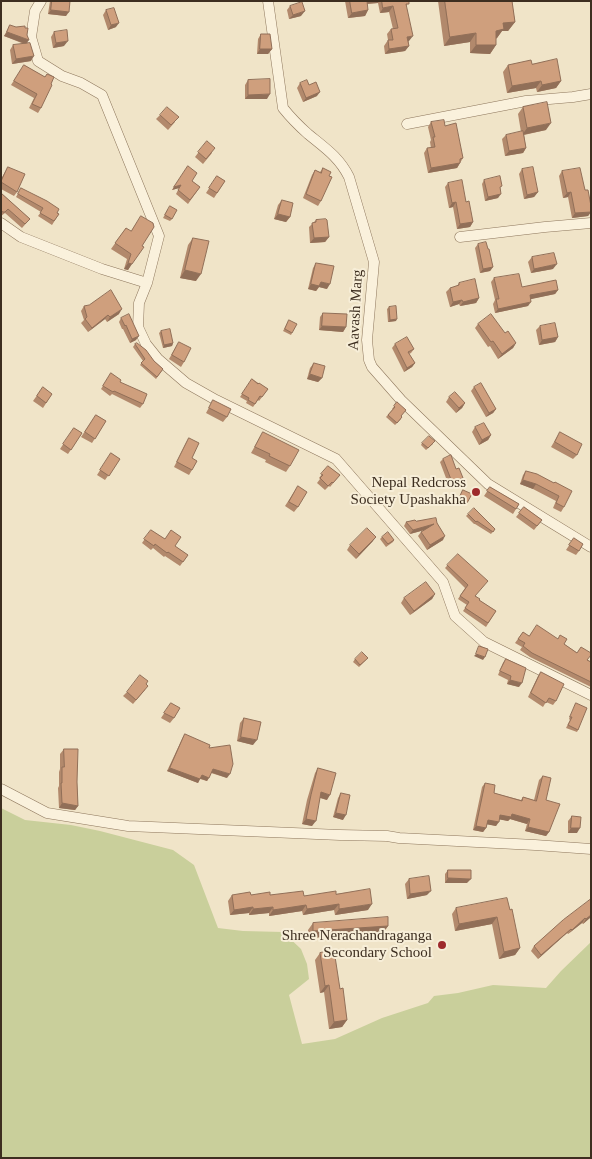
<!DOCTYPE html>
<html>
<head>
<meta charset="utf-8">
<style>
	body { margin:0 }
	#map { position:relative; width:592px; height:1159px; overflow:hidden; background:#f0e4c8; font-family:"Times New Roman",serif }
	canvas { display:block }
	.frame { position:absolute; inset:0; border:2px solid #3d2e20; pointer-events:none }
</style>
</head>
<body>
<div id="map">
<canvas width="592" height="1159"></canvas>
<div class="frame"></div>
</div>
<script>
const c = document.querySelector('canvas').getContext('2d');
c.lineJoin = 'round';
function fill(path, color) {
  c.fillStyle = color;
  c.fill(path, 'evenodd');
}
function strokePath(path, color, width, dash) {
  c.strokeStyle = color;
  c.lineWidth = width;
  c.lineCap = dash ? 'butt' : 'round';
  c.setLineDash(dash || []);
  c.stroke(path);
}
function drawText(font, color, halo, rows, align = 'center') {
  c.font = font + ' "Times New Roman",serif';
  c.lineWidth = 4;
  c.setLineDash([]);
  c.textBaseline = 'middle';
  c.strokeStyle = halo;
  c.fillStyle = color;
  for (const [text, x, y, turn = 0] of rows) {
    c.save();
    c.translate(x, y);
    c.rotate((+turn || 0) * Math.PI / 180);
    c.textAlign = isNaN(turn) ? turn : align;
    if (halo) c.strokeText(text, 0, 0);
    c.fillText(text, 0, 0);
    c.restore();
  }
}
const green = new Path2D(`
	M 1,808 L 25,820 L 71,825 L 100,831 L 173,850 L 194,865 L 218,928 L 243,931 L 283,932 L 301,949 L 307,964 L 309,979 L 289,995 L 302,1044 L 335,1039 L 382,1018 L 428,1003 L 434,996 L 458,993 L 493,985 L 546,988 L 561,971 L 591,942 L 591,1158 L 1,1158 Z`);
const street = new Path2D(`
	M 41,1 L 35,11 L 31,37 L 38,61 L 62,76 L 81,83 L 102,95 L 159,236 L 147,283 L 139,303 L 138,327 L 146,344 L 158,359 L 186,383 L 216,400 L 336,459 L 443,582 L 455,616 L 484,642 L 591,695
	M 268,1 L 283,108 C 291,118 299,126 308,134 C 325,148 339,157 349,177 L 374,262 L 367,340 L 369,360 L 372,367 L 401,400 L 488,484 L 591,547
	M 407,124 L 526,101 L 573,97 L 591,94
	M 1,223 L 21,237 L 102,269 L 147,283
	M 460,237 L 545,227 L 591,223
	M 1,789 L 47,813 L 128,826 L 340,835 L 387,836 L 399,838 L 535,845 L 591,849`);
const wall = new Path2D(`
	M 50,1 L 70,1 L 66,16 L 48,14 Z
	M 345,1 L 409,1 L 406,7 L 409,46 L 405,51 L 385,54 L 384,46 L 388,40 L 387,34 L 391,29 L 393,29 L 389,12 L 380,13 L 378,3 L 367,4 L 368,10 L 365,16 L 348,18 Z
	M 438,1 L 512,1 L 515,22 L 508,31 L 502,31 L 497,38 L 496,39 L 496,45 L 490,54 L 470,53 L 470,42 L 444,46 Z
	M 290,6 L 301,16 L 289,19 L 287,10 Z
	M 106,10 L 116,27 L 108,30 L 103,15 Z
	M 10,25 L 27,43 L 31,61 L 12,64 L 10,50 L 13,45 L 24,44 L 4,36 Z
	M 54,32 L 64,46 L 53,48 L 51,37 Z
	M 261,34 L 272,49 L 268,54 L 257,54 L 258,39 Z
	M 532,64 L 561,81 L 556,88 L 537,92 L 536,88 L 507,93 L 503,72 L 508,65 Z
	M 24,65 L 45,77 L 47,74 L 51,84 L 41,108 L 38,113 L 29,108 L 34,98 L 11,85 Z
	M 248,80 L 267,99 L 245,99 L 245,85 Z
	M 300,83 L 309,85 L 317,96 L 303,102 L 297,88 Z
	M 523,107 L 546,130 L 524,135 L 526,148 L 523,153 L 505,156 L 502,139 L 506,135 L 521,132 L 518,114 Z
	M 160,115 L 175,122 L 168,130 L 156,119 Z
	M 431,122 L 445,126 L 463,158 L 457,168 L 428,173 L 424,153 L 427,148 L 431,148 L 430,142 L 431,140 L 428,127 Z
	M 207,141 L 212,153 L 203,164 L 195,157 Z
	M 188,166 L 192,181 L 200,187 L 188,204 L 176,194 L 179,188 L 172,190 Z
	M 8,167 L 17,192 L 14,196 L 1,189 L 1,179 L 5,172 Z
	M 323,168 L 321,201 L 318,206 L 303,198 L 312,175 L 315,170 L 320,172 Z
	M 522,169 L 538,192 L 534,197 L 524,199 L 519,174 Z
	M 562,171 L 585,190 L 591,212 L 588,216 L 572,218 L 568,197 L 563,198 L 559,176 Z
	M 217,176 L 225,181 L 214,198 L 206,193 Z
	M 484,180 L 500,189 L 498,198 L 485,201 L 482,184 Z
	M 448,183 L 466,202 L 473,222 L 470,227 L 457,229 L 453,207 L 449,208 L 445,187 Z
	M 21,188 L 59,214 L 52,225 L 38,216 L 41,212 L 16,197 Z
	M 1,193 L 30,219 L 22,228 L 5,213 L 1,216 Z
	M 282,200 L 290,217 L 286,222 L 274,219 L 278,205 Z
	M 168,209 L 172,219 L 170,221 L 163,218 Z
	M 316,220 L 329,237 L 325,242 L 310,243 L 309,227 Z
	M 126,228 L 142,246 L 128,270 L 124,269 L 127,259 L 111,249 Z
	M 193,238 L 196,281 L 180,278 L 188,245 Z
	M 478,244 L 493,267 L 490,271 L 480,273 L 475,248 Z
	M 532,257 L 553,269 L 531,273 L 528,262 Z
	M 316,263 L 327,289 L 319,287 L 316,291 L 308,289 L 313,268 Z
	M 494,278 L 522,287 L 558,290 L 555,294 L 530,299 L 528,306 L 495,313 L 493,304 L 495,300 L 491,282 Z
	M 459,283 L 479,298 L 476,303 L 460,306 L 459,304 L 450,307 L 446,292 L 450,288 L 457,286 Z
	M 84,306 L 119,314 L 107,322 L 105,319 L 88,332 L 81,323 L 84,320 L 81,311 Z
	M 389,307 L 396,321 L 388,322 L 387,309 Z
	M 323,313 L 346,327 L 343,332 L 319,330 L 320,317 Z
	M 121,318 L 136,340 L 130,343 L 123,329 L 122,329 L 119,322 Z
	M 289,320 L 292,333 L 291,335 L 283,331 Z
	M 478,324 L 505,333 L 516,343 L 513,348 L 498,359 L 490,346 L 488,347 L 475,328 Z
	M 540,326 L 558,337 L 555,342 L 539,345 L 536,330 Z
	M 161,331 L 173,343 L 172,346 L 163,348 L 159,333 Z
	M 179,342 L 184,362 L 181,367 L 169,359 Z
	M 135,344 L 163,369 L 156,379 L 140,365 L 143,361 L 133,347 Z
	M 395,344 L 414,349 L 411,353 L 409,354 L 415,363 L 412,367 L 404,372 L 392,348 Z
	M 314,363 L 322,378 L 318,382 L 307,379 L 310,368 Z
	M 111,373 L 143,404 L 140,408 L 112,394 L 110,396 L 101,389 Z
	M 252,379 L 268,389 L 259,401 L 258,400 L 253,407 L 246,403 L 247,401 L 240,397 Z
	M 43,387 L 52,394 L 43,408 L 33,401 Z
	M 474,387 L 496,409 L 493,413 L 486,417 L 471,391 Z
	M 449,397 L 465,403 L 462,408 L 456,413 L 446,402 Z
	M 213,400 L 227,417 L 223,422 L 206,413 Z
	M 397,402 L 401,416 L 401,419 L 395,425 L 386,417 L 393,409 L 392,409 Z
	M 96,415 L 106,421 L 92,443 L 81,437 Z
	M 475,427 L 491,435 L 488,440 L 479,445 L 472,432 Z
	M 74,428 L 82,433 L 68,454 L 60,449 Z
	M 263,432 L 290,466 L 286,472 L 265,462 L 266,460 L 251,453 Z
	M 560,432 L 577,455 L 573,459 L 551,447 Z
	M 189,438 L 192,458 L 192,470 L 189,475 L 174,467 L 186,443 Z
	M 422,443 L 433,444 L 426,450 L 421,445 Z
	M 111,453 L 120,459 L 105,480 L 97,475 Z
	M 443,459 L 461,482 L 449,486 L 440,462 Z
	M 328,466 L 340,475 L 330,487 L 329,486 L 325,490 L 317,483 L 320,479 L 319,478 Z
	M 526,471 L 554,483 L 564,507 L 561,512 L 553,508 L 556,501 L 533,489 L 520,484 L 523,475 Z
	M 298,486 L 298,507 L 294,512 L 285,506 Z
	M 490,487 L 519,504 L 513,514 L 484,496 Z
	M 463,490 L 467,503 L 465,506 L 457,502 Z
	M 524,507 L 542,520 L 534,530 L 516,517 Z
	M 468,514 L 495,529 L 491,534 L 475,524 L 474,524 L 466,516 Z
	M 416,521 L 437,523 L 443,540 L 427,550 L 418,536 L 421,532 L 425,530 L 410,534 L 404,526 L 406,522 Z
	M 151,530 L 188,555 L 180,566 L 165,556 L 164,557 L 153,548 L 151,550 L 142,543 Z
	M 382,537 L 394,540 L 393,542 L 386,547 L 380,539 Z
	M 574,538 L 579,551 L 576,555 L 566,550 Z
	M 373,541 L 356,559 L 347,550 L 350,545 Z
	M 458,554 L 476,596 L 479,600 L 496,611 L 486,627 L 463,611 L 467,605 L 458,599 L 465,588 L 445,568 Z
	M 435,594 L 432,599 L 410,615 L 401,603 L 404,598 Z
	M 523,632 L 529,636 L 564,644 L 591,662 L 591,687 L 530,657 L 520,650 L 522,647 L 515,643 Z
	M 355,659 L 366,660 L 359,667 L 353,662 Z
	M 506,659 L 519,687 L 507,684 L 508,680 L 498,675 L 503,663 Z
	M 541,672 L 556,701 L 553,705 L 546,702 L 543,707 L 528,697 L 538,676 Z
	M 146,684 L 145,690 L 133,704 L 123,696 L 127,692 Z
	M 171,703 L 174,718 L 170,723 L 161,718 Z
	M 576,703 L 578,730 L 577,732 L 566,728 L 570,720 L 569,719 Z
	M 244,718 L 253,745 L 237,741 L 240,723 Z
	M 185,734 L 227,778 L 211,773 L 207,781 L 200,779 L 198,783 L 167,771 L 183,737 Z
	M 64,749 L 77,782 L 78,806 L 75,810 L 59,808 L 58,788 L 59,786 L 59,772 L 60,769 L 60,754 Z
	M 318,768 L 327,800 L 320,798 L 312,826 L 302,824 L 307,800 L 315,773 Z
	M 543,776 L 549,832 L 546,836 L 525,831 L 527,824 L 510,819 L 508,821 L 499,819 L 496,826 L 487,824 L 486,828 L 483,832 L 473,830 L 482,787 L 485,783 L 494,793 L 521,800 L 523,797 L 534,800 L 539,780 Z
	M 341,793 L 343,820 L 333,817 L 338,798 Z
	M 572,816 L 577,833 L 568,833 L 568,821 Z
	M 448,870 L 467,883 L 445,883 L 445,874 Z
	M 409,879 L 427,895 L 407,899 L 405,884 Z
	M 336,894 L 368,910 L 335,915 L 334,910 L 303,915 L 302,911 L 269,916 L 269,913 L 249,915 L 249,913 L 230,915 L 228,901 L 232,895 L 304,896 Z
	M 591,899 L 591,917 L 583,924 L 582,923 L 568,934 L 567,933 L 538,959 L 531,951 L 534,946 Z
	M 456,908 L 510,910 L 520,948 L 515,955 L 499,959 L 492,924 L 455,931 L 452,914 Z
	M 313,923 L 388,926 L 383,933 L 308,938 L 308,930 Z
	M 320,953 L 340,989 L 347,1020 L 342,1027 L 329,1029 L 324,992 L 320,993 L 315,960 Z`);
const shadedWall = new Path2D(`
	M 365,1 L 379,1 L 378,3 L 363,4 Z
	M 393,6 L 389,12 L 380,13 L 383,8 Z
	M 51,10 L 69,12 L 66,16 L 48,14 Z
	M 368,10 L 365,16 L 348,18 L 352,13 Z
	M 305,11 L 301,16 L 289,19 L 293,15 Z
	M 515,22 L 508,31 L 502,31 L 497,38 L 490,39 L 503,23 Z
	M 119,23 L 116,27 L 108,30 L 111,25 Z
	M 7,32 L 29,40 L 26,44 L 4,36 Z
	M 476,33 L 470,42 L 444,46 L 450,37 Z
	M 413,36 L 409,41 L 403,42 L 407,37 Z
	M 68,41 L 64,46 L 53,48 L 56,43 Z
	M 476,45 L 496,45 L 490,54 L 470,53 Z
	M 409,46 L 405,51 L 385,54 L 389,49 Z
	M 260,49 L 272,49 L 268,54 L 257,54 Z
	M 34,56 L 31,61 L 12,64 L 16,59 Z
	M 541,81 L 536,88 L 507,93 L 512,86 Z
	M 561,81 L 556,88 L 537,92 L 542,85 Z
	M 320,92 L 317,96 L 303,102 L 306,98 Z
	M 270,94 L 267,99 L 245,99 L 248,95 Z
	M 551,123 L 546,130 L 522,135 L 527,128 Z
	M 526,148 L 523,153 L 505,156 L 509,151 Z
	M 460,163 L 457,168 L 428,173 L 431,168 Z
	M 181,185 L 179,188 L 172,190 L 174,187 Z
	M 538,192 L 534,197 L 524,199 L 527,195 Z
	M 571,192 L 568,197 L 563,198 L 567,193 Z
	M 501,194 L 498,198 L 485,201 L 488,197 Z
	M 456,202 L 453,207 L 449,208 L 452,203 Z
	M 591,212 L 588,216 L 572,218 L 575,213 Z
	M 278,214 L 290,217 L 286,222 L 274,219 Z
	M 473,222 L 470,227 L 457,229 L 460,224 Z
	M 329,237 L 325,242 L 310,243 L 314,238 Z
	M 128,263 L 132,264 L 128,270 L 124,269 Z
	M 557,264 L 553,269 L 531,273 L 534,269 Z
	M 493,267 L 490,271 L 480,273 L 483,269 Z
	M 185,270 L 201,274 L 196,281 L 180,278 Z
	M 321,282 L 330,284 L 327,289 L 319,287 L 316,291 L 308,289 L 311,284 Z
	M 558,290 L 555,294 L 527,300 L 530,295 Z
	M 479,298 L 476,303 L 460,306 L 463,302 Z
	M 462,300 L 459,304 L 450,307 L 453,302 Z
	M 531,302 L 528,306 L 495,313 L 498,309 Z
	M 122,309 L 119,314 L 107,322 L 110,317 Z
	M 108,315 L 105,319 L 88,332 L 92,328 Z
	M 397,319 L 396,321 L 388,322 L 390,320 Z
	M 322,326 L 346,327 L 343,332 L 319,330 Z
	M 139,336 L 136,340 L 130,343 L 132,339 Z
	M 558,337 L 555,342 L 539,345 L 542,340 Z
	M 173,343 L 172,346 L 163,348 L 164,345 Z
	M 516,343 L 513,348 L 498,359 L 502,354 Z
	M 415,363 L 412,367 L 404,372 L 407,368 Z
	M 310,374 L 322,378 L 318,382 L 307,379 Z
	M 465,403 L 462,408 L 456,413 L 459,408 Z
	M 496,409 L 493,413 L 486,417 L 489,413 Z
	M 491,435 L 488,440 L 479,445 L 482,440 Z
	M 463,478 L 461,482 L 449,486 L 452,482 Z
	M 523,480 L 536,484 L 533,489 L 520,484 Z
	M 434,524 L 431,528 L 410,534 L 413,530 Z
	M 445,536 L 443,540 L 427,550 L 430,545 Z
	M 376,537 L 373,541 L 356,559 L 359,554 Z
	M 435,594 L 432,599 L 410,615 L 414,611 Z
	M 476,654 L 485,657 L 483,660 L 474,656 Z
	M 510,680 L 522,683 L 519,687 L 507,684 Z
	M 241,737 L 257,740 L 253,745 L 237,741 Z
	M 170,768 L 200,779 L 198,783 L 167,771 Z
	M 213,769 L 230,774 L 227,778 L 210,772 Z
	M 202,775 L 209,778 L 207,781 L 199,778 Z
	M 321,792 L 330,795 L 327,800 L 318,797 Z
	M 62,803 L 78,806 L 75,810 L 59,808 Z
	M 336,813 L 346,815 L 343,820 L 333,817 Z
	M 512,814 L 530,819 L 527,824 L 510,819 L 508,821 L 497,819 L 500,815 Z
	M 306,819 L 316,821 L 312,826 L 302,824 Z
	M 488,820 L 499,822 L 496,826 L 485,824 Z
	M 476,826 L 486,828 L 483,832 L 473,830 Z
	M 528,827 L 549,832 L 546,836 L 525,831 Z
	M 571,828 L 580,828 L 577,833 L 568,833 Z
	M 448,878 L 471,879 L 467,883 L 445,883 Z
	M 431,891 L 427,895 L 407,899 L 410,894 Z
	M 339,904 L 334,910 L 303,915 L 307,909 Z
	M 372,904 L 368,910 L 335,915 L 339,909 Z
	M 306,905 L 302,911 L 269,916 L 273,910 Z
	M 253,907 L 249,913 L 230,915 L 234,910 Z
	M 273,907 L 269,913 L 249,915 L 253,909 Z
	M 591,915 L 591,917 L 583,924 L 586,919 Z
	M 497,917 L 492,924 L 455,931 L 459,924 Z
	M 585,918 L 582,923 L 568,934 L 572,930 Z
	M 388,926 L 383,933 L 308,938 L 313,931 Z
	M 571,929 L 567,933 L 538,959 L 541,955 Z
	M 520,948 L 515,955 L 499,959 L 504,952 Z
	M 329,985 L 324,992 L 320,993 L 325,986 Z
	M 347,1020 L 342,1027 L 329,1029 L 334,1022 Z`);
const building = new Path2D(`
	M 52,1 L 70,1 L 69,12 L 51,10 Z
	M 350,1 L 367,1 L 368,10 L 352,13 Z
	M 382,1 L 409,1 L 409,4 L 406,4 L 413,36 L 407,37 L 409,46 L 389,49 L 388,40 L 393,40 L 391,29 L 398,28 L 393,6 L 383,8 Z
	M 445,1 L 512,1 L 515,22 L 503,23 L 504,29 L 496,31 L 496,45 L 476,45 L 476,33 L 450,37 Z
	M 302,2 L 305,11 L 293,15 L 290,6 Z
	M 114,8 L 119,23 L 111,25 L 106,10 Z
	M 10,25 L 16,27 L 25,26 L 25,28 L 28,28 L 27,35 L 29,40 L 7,32 Z
	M 67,30 L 68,41 L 56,43 L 54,32 Z
	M 261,34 L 270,34 L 272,49 L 260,49 Z
	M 30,43 L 34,56 L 16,59 L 13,45 Z
	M 557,59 L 561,81 L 542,85 L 541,81 L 512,86 L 508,65 L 531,60 L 532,64 Z
	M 24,65 L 45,77 L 47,74 L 54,77 L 51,84 L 52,85 L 41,108 L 32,104 L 37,94 L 14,81 Z
	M 270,79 L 270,94 L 248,95 L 248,80 Z
	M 307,80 L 309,85 L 316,82 L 320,92 L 306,98 L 300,83 Z
	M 547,102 L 551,123 L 527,128 L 523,107 Z
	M 167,107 L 179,117 L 171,125 L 160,115 Z
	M 444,120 L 445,126 L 456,123 L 463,158 L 460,159 L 460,163 L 431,168 L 427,148 L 435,147 L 433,137 L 435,137 L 431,122 Z
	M 523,131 L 526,148 L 509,151 L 506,135 Z
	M 207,141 L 215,148 L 206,159 L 198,152 Z
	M 188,166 L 197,173 L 192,181 L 200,187 L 190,200 L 178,190 L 181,185 L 174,187 Z
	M 8,167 L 25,174 L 17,192 L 1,182 Z
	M 533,167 L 538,192 L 527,195 L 522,169 Z
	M 323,168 L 331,172 L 329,176 L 332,177 L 321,201 L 306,194 L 315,170 L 321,173 Z
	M 580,168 L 585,190 L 588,190 L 591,206 L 591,212 L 575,213 L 571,192 L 567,193 L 562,171 Z
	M 217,176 L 225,181 L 217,193 L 209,188 Z
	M 500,176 L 502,186 L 500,187 L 501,194 L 488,197 L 484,180 Z
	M 462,180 L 466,202 L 469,201 L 473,222 L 460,224 L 456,202 L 452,203 L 448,183 Z
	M 21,188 L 47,201 L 59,209 L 57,213 L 59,214 L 54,221 L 40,213 L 43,208 L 18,194 Z
	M 1,193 L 30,219 L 25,224 L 8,209 L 5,212 L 3,212 L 1,211 Z
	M 282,200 L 293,203 L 290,217 L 278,214 Z
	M 170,206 L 177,210 L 172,219 L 165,215 Z
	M 141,216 L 153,223 L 154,227 L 142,246 L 144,247 L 132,264 L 128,263 L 131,254 L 115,243 L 126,228 L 131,231 Z
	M 326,219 L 327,220 L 329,237 L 314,238 L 312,223 L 316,222 L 316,220 Z
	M 193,238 L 209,241 L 201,274 L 185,270 Z
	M 486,242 L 488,249 L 489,249 L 493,267 L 483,269 L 478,244 Z
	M 554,253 L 557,264 L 534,269 L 532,257 Z
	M 316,263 L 334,266 L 330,284 L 321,282 L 319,286 L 311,284 Z
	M 519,274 L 522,287 L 556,280 L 558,290 L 530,295 L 531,302 L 498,309 L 496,299 L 499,299 L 494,278 Z
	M 475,279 L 479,298 L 463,302 L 462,300 L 453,302 L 450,288 L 459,285 L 459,283 Z
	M 111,290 L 122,309 L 110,317 L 108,315 L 92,328 L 85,319 L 87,317 L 84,306 L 89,305 Z
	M 396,306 L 397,319 L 390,320 L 389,307 Z
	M 323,313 L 347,314 L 346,327 L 322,326 Z
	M 129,314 L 139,336 L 132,339 L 126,325 L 125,326 L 121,318 Z
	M 491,314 L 505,333 L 508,331 L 516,343 L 502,354 L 493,341 L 491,342 L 478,324 Z
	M 289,320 L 297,324 L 292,333 L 285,329 Z
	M 555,323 L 558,337 L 542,340 L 540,326 Z
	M 170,329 L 173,343 L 164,345 L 161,331 Z
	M 407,337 L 414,349 L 408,352 L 415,363 L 407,368 L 395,344 Z
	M 179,342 L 191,348 L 184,362 L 172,355 Z
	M 137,343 L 146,350 L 154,361 L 163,369 L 157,377 L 141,363 L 145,359 L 135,344 Z
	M 314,363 L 325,366 L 322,378 L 310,374 Z
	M 111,373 L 121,380 L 120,382 L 147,394 L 143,404 L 114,391 L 113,392 L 103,386 Z
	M 252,379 L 258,384 L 259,383 L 268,389 L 262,397 L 260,396 L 255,404 L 248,400 L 249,398 L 242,394 Z
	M 481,383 L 496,409 L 489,413 L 474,387 Z
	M 43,387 L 52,394 L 46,403 L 37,396 Z
	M 455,392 L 465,403 L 459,408 L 449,397 Z
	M 213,400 L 231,409 L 227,417 L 209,408 Z
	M 397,402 L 406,410 L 401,416 L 402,417 L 397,423 L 388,415 L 395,407 L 394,406 Z
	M 96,415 L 106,421 L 95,439 L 85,432 Z
	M 484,423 L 491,435 L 482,440 L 475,427 Z
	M 74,428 L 82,433 L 71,450 L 63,444 Z
	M 263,432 L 299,450 L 290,466 L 269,456 L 270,454 L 255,447 Z
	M 560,432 L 582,444 L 577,455 L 555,442 Z
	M 429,436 L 435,441 L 428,448 L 422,443 Z
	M 189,438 L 199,443 L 192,458 L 197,461 L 192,470 L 177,462 Z
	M 111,453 L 120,459 L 109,476 L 100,470 Z
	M 451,455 L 456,469 L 459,468 L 463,478 L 452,482 L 443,459 Z
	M 328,466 L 340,475 L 333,483 L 332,482 L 328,486 L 320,478 L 323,475 L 321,474 Z
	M 526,471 L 537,474 L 554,483 L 555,482 L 572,491 L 564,507 L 556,503 L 559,496 L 536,484 L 523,480 Z
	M 298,486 L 307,492 L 298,507 L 289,502 Z
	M 490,487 L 519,504 L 516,509 L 487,491 Z
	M 463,490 L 472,494 L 467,503 L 459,499 Z
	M 524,507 L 542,520 L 537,526 L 519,513 Z
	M 474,508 L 495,529 L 493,532 L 477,521 L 476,522 L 468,514 Z
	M 436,518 L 437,523 L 445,536 L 430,545 L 421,532 L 434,524 L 413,530 L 406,522 L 415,520 L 416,521 Z
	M 367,528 L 376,537 L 359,554 L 350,545 Z
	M 151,530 L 165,539 L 171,530 L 181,537 L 175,546 L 188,555 L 183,562 L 168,552 L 167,553 L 155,544 L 154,546 L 144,539 Z
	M 388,532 L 394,540 L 388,544 L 382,537 Z
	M 574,538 L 583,544 L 579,551 L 569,545 Z
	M 458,554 L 488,581 L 475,596 L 480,599 L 479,600 L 496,611 L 488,623 L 465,608 L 469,602 L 460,596 L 468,585 L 447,565 Z
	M 426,582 L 435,594 L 414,611 L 404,598 Z
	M 537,625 L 558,639 L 560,635 L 567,639 L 564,644 L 577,653 L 581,647 L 591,653 L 591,655 L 587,660 L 591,662 L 591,682 L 532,653 L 523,646 L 525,643 L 518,639 L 523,632 L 529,636 Z
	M 479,646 L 488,649 L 485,657 L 476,654 Z
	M 362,652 L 368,658 L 360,665 L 355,659 Z
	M 506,659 L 526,668 L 522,683 L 510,680 L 511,676 L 500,671 Z
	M 541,672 L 564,684 L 556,701 L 549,698 L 546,703 L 531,693 Z
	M 140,675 L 148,681 L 146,684 L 148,686 L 136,700 L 127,692 Z
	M 171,703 L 180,708 L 174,718 L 164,713 Z
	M 576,703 L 587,708 L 578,730 L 568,725 L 572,717 L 570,717 Z
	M 244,718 L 261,722 L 257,740 L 241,737 Z
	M 185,734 L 210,745 L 209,748 L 230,745 L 233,764 L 230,774 L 213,769 L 209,778 L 202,775 L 200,779 L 170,768 Z
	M 64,749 L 78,749 L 77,782 L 78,806 L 62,803 L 61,783 L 62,783 L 62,767 L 64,767 Z
	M 318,768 L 336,773 L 330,795 L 321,792 L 316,821 L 306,819 L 311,795 Z
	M 543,776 L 551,778 L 546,800 L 560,804 L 549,832 L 528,827 L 530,819 L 512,814 L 511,817 L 500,815 L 499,822 L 488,820 L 486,828 L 476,826 L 485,783 L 495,785 L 494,793 L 522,801 L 523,797 L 536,801 Z
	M 341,793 L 350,795 L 346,815 L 336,813 Z
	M 572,816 L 581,817 L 580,828 L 571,828 Z
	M 448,870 L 471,870 L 471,879 L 448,878 Z
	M 429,876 L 431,891 L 410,894 L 409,879 Z
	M 370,889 L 372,904 L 339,909 L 339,904 L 307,909 L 306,905 L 273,910 L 273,907 L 253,909 L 253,907 L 234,910 L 232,895 L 250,892 L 251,895 L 270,892 L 270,895 L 303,891 L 304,896 L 336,891 L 336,894 Z
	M 507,898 L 510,910 L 512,909 L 520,948 L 504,952 L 497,917 L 459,924 L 456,908 Z
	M 591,899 L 591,915 L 586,919 L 585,918 L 572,930 L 571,929 L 541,955 L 534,946 L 563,920 Z
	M 388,917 L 388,926 L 313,931 L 313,923 Z
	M 334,950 L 340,989 L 343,988 L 347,1020 L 334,1022 L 329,985 L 325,986 L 320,953 Z`);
const markers = [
	[476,492,5,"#9e2a2b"],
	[442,945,5,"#9e2a2b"]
];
const streetNames = [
	["Aavash Marg",356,310,-87]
];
const poiNames = [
	["Nepal Redcross",466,483],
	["Society Upashakha",466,500],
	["Shree Nerachandraganga",432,936],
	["Secondary School",432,953]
];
fill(green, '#c9cf9b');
strokePath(street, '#8d765c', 11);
strokePath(street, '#faf1dc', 10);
fill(wall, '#b2896c');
fill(shadedWall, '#916f58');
fill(building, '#cf9f7d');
strokePath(building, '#916f58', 1);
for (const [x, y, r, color] of markers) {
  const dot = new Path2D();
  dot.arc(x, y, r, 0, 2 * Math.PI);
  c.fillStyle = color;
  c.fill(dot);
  strokePath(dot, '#f7eed8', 2);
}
drawText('15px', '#3d2e20', '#f7eed8', streetNames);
drawText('15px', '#3d2e20', '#f7eed8', poiNames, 'right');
</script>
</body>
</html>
